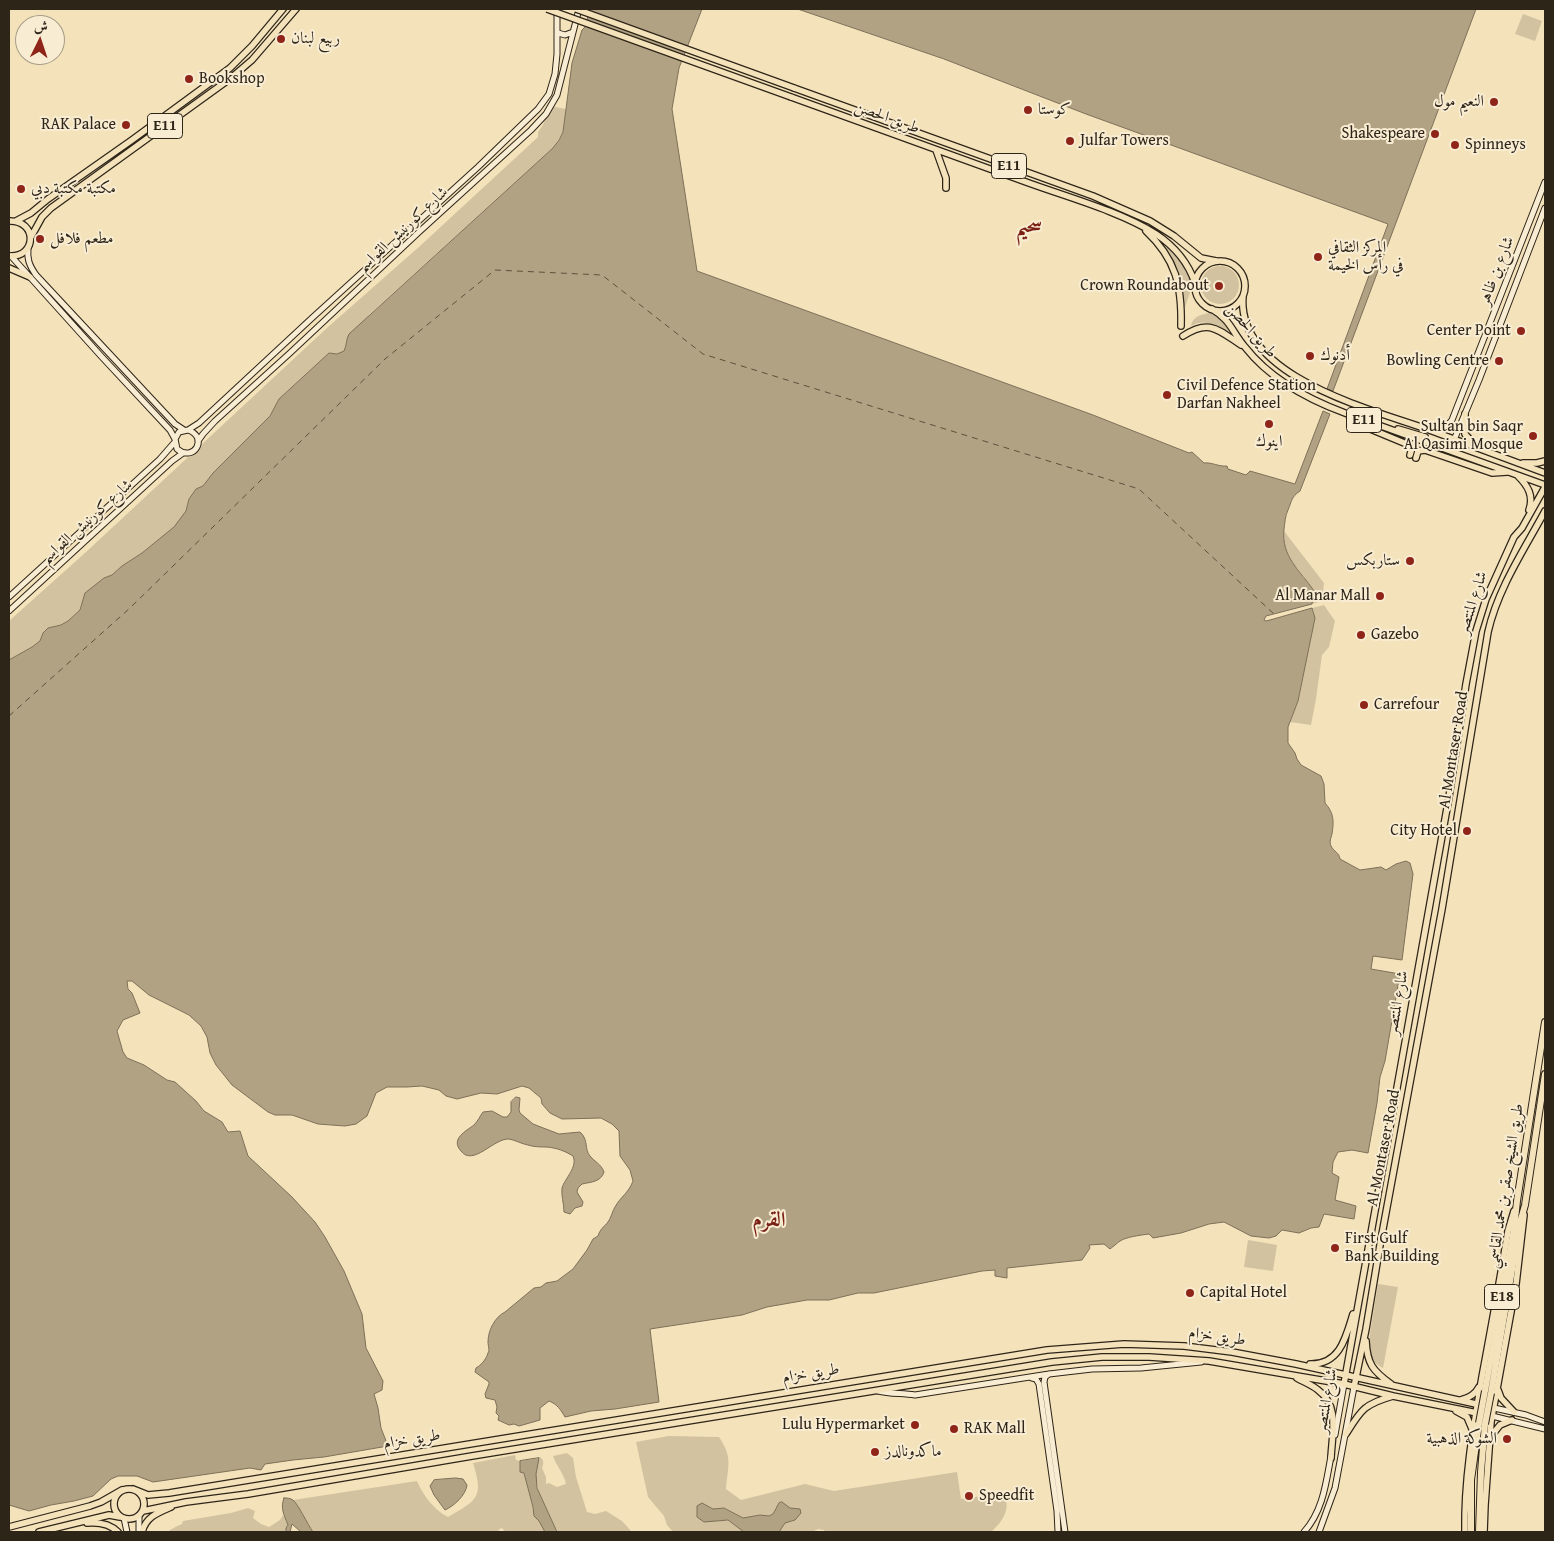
<!DOCTYPE html>
<html>
<head>
<meta charset="utf-8">
<style>
	body { margin:0 }
	#map { position:relative; width:1554px; height:1541px; overflow:hidden; background:#f4e2ba; font-family:"Gentium Book Plus",Amiri,serif }
	canvas { display:block }
	.frame { position:absolute; inset:0; border:10px solid #2e2519; pointer-events:none }
	.north { position:absolute; left:15px; top:15px; width:50px; height:50px; box-sizing:border-box; background:#f8ecd2; border:1px solid #a79c88; border-radius:50%; rotate:4deg; font-size:14px; font-weight:700; line-height:20px; text-align:center; color:#2e2519 }
	.north::after { content:''; display:block; margin:auto; width:18px; height:22px; background:#8f2418; clip-path:polygon(50% 0,100% 100%,50% 72%,0 100%) }
</style>
</head>
<body>
<div id="map">
<canvas width="1554" height="1541"></canvas>
<div class="frame"></div>
<div class="north">ش</div>
</div>
<script>
const c = document.querySelector('canvas').getContext('2d');
c.lineJoin = 'round';
function fill(path, color) {
  c.fillStyle = color;
  c.fill(path, 'evenodd');
}
function strokePath(path, color, width, dash) {
  c.strokeStyle = color;
  c.lineWidth = width;
  c.lineCap = dash ? 'butt' : 'round';
  c.setLineDash(dash || []);
  c.stroke(path);
}
function drawText(font, color, halo, rows, align = 'center') {
  c.font = font + ' "Gentium Book Plus",Amiri,serif';
  c.lineWidth = 4;
  c.setLineDash([]);
  c.textBaseline = 'middle';
  c.strokeStyle = halo;
  c.fillStyle = color;
  for (const [text, x, y, turn = 0] of rows) {
    c.save();
    c.translate(x, y);
    c.rotate((+turn || 0) * Math.PI / 180);
    c.textAlign = isNaN(turn) ? turn : align;
    if (halo) c.strokeText(text, 0, 0);
    c.fillText(text, 0, 0);
    c.restore();
  }
}
const green = new Path2D(`
	M 1523,14 L 1542,21 L 1535,41 L 1515,34 Z
	M 550,106 L 566,109 L 563,132 L 553,148 L 370,314 L 344,351 L 337,354 L 329,353 L 279,399 L 270,416 L 213,473 L 203,486 L 196,489 L 189,499 L 186,511 L 175,527 L 142,553 L 122,566 L 112,575 L 104,578 L 82,603 L 80,610 L 68,621 L 61,625 L 48,628 L 43,633 L 40,641 L 32,647 L 9,660 L 9,621 L 86,552 L 328,327 L 420,246 L 538,137 L 538,132 L 543,125 Z
	M 1161,243 C 1175,254 1193,269 1191,288 C 1190,294 1187,301 1185,307 L 1183,306 C 1184,282 1176,263 1161,243 Z
	M1201 285a19 19 0 1 1 38 0a19 19 0 1 1-38 0Z
	M 1210,313 C 1220,317 1225,323 1229,332 C 1216,325 1205,318 1191,326 C 1192,317 1201,314 1210,313 Z
	M 1284,531 L 1324,583 L 1322,601 L 1312,604 C 1318,580 1287,566 1283,544 C 1283,540 1284,535 1284,531 Z
	M 1324,605 L 1335,621 L 1329,647 L 1322,655 L 1316,699 L 1311,725 L 1290,722 L 1298,701 L 1314,612 L 1312,608 Z
	M 1248,1240 L 1277,1245 L 1273,1271 L 1244,1267 Z
	M 1378,1284 L 1398,1287 L 1383,1368 C 1372,1362 1369,1358 1368,1346 Z
	M 669,1436 L 719,1437 C 733,1458 728,1465 726,1489 L 741,1500 L 805,1484 L 834,1491 L 957,1472 L 961,1499 L 1004,1493 C 1011,1510 1003,1521 991,1532 L 825,1532 L 824,1530 L 818,1529 L 812,1532 L 779,1532 L 785,1523 L 795,1520 L 776,1507 L 773,1514 L 769,1516 L 760,1515 L 743,1518 L 724,1508 L 713,1509 L 701,1503 L 745,1532 L 673,1532 L 667,1525 L 664,1516 L 648,1497 L 636,1442 Z
	M 567,1453 L 573,1458 L 576,1477 L 587,1512 L 595,1514 L 606,1511 L 622,1521 L 632,1532 L 557,1532 C 548,1508 527,1483 540,1457 C 544,1460 544,1463 542,1468 L 546,1477 L 546,1484 L 549,1483 L 557,1487 L 566,1484 C 564,1473 556,1466 553,1456 Z
	M 515,1455 L 516,1460 L 520,1461 L 520,1472 L 524,1473 L 533,1507 L 534,1516 L 539,1521 L 545,1532 L 505,1532 L 502,1528 L 498,1530 L 502,1532 L 313,1532 C 306,1521 301,1510 293,1500 L 417,1481 C 423,1495 434,1510 448,1517 C 477,1500 484,1498 473,1463 Z
	M 248,1508 L 255,1511 L 253,1518 L 261,1524 L 269,1527 L 280,1520 L 283,1515 L 288,1525 L 286,1528 L 286,1532 L 167,1532 C 172,1529 176,1526 182,1524 L 183,1521 L 231,1513 Z`);
const water = new Path2D(`
	M 590,9 L 702,9 L 679,68 L 672,109 L 697,271 L 1093,415 L 1189,453 L 1192,452 L 1204,463 C 1212,462 1219,467 1227,466 L 1228,469 L 1246,475 L 1250,471 L 1295,484 L 1323,411 L 1330,414 L 1300,491 C 1291,497 1292,501 1288,510 C 1285,516 1285,523 1284,529 C 1281,557 1300,570 1314,591 L 1312,604 L 1266,616 L 1264,620 L 1266,621 L 1270,620 L 1312,608 L 1315,618 L 1298,701 L 1288,727 L 1288,743 L 1295,753 L 1297,759 L 1301,765 L 1321,776 L 1324,784 L 1325,803 C 1334,813 1334,821 1332,834 C 1331,838 1329,842 1331,846 C 1334,852 1339,852 1340,859 L 1360,870 L 1381,867 L 1386,870 L 1396,864 L 1406,861 L 1410,863 L 1413,874 L 1402,960 L 1373,956 L 1371,969 L 1400,974 L 1385,1061 L 1380,1077 L 1377,1103 L 1368,1153 L 1352,1150 L 1338,1152 L 1333,1162 L 1332,1173 L 1339,1177 L 1335,1200 L 1356,1206 L 1354,1219 L 1324,1214 L 1319,1227 L 1311,1228 L 1299,1233 L 1282,1230 L 1276,1236 L 1269,1238 L 1251,1236 L 1224,1222 L 1209,1224 L 1181,1233 L 1153,1238 L 1149,1234 C 1141,1235 1126,1237 1120,1241 C 1116,1244 1114,1246 1110,1249 L 1104,1244 L 1089,1245 L 1090,1248 L 1082,1260 L 1007,1268 L 1007,1278 L 995,1276 L 995,1270 L 982,1271 L 874,1293 L 858,1293 L 829,1300 L 807,1300 L 767,1307 L 742,1315 L 650,1329 L 659,1402 L 615,1409 L 591,1411 L 565,1417 C 561,1410 557,1404 549,1401 L 540,1408 L 540,1420 L 519,1426 L 514,1424 L 509,1425 L 498,1420 L 499,1416 L 496,1413 L 497,1407 L 495,1400 L 486,1398 L 485,1394 L 489,1384 L 489,1382 L 475,1372 L 476,1368 C 481,1365 486,1360 488,1353 C 490,1350 488,1346 488,1342 C 488,1330 495,1317 505,1312 L 534,1288 L 541,1287 L 546,1283 L 557,1281 L 573,1269 L 587,1250 L 593,1239 L 598,1236 C 600,1229 604,1227 608,1222 C 611,1218 612,1212 615,1207 C 621,1196 628,1194 633,1181 L 630,1170 L 620,1156 L 619,1131 L 612,1124 L 601,1118 L 562,1119 L 550,1113 L 542,1104 L 541,1098 L 529,1088 L 522,1086 L 497,1094 L 481,1093 L 457,1099 L 446,1096 L 439,1090 L 422,1086 L 407,1087 L 387,1087 L 376,1093 L 367,1116 L 356,1124 L 345,1126 L 318,1124 L 292,1115 L 275,1115 L 268,1112 L 232,1085 L 216,1065 L 210,1053 L 207,1037 L 201,1026 L 189,1015 L 149,995 L 132,981 L 127,981 L 128,989 L 132,993 L 140,1013 L 123,1020 L 117,1031 L 123,1052 L 127,1058 L 144,1065 L 167,1080 L 175,1082 L 196,1101 L 204,1111 L 222,1122 L 228,1132 L 240,1131 L 248,1156 L 292,1197 L 315,1222 L 325,1237 L 344,1271 L 362,1314 L 366,1348 L 383,1381 L 382,1390 L 374,1394 L 378,1408 L 381,1428 L 388,1446 L 324,1457 L 293,1460 L 265,1464 L 261,1470 L 250,1468 L 153,1482 L 137,1476 L 118,1476 L 111,1479 L 93,1496 L 74,1501 L 51,1505 L 29,1511 L 9,1505 L 9,660 L 32,647 L 40,641 L 43,633 L 48,628 L 61,625 L 68,621 L 80,610 L 85,593 L 104,578 L 112,575 L 122,566 L 142,553 L 174,527 L 186,511 L 189,499 L 196,489 L 203,486 L 213,473 L 270,416 L 279,399 L 329,353 L 337,354 L 344,351 C 347,345 346,339 349,334 L 553,148 L 559,140 L 563,132 L 572,63 L 582,30 L 585,27 Z
	M 798,9 L 1476,9 L 1333,391 L 1327,389 L 1388,224 L 1086,114 L 944,59 Z
	M 516,1097 L 520,1098 L 519,1110 L 520,1113 L 533,1124 L 559,1134 L 580,1132 C 589,1140 584,1149 590,1156 C 595,1162 601,1164 604,1172 C 601,1182 591,1182 582,1184 L 578,1188 L 577,1192 L 583,1202 L 582,1206 L 575,1208 L 570,1214 L 564,1212 C 564,1204 561,1195 562,1188 C 565,1178 578,1167 573,1156 C 565,1151 557,1148 547,1147 C 541,1147 534,1147 528,1145 C 522,1144 515,1140 509,1139 C 494,1138 473,1167 461,1151 C 450,1139 466,1131 474,1125 C 478,1121 480,1116 483,1112 L 492,1111 L 503,1117 L 507,1117 L 511,1112 L 511,1102 Z
	M 539,1458 L 536,1474 L 537,1488 L 557,1532 L 545,1532 L 539,1521 L 534,1516 L 533,1507 L 524,1473 L 520,1472 L 520,1461 Z
	M 456,1478 L 463,1479 L 467,1485 C 466,1495 454,1506 445,1510 L 434,1495 L 430,1486 L 434,1480 Z
	M 284,1498 C 287,1498 290,1498 293,1500 C 298,1504 308,1525 313,1532 L 301,1532 L 292,1524 L 290,1532 L 286,1532 L 286,1528 L 288,1525 C 284,1515 280,1508 284,1498 Z
	M 782,1502 L 790,1508 L 800,1509 L 801,1513 L 795,1520 L 785,1523 L 779,1532 L 744,1532 L 728,1520 L 704,1522 L 697,1517 L 697,1506 L 702,1503 L 713,1509 L 724,1508 L 743,1518 L 760,1515 L 769,1516 L 773,1514 L 779,1503 Z`);
const ferry = new Path2D(`
	M 9,716 L 130,608 L 385,359 L 495,270 L 602,275 L 703,354 L 1139,489 L 1274,614`);
const secondary = new Path2D(`
	M 558,33 L 565,35 L 573,32
	M 28,248 C 27,259 29,265 36,275 L 175,424 L 184,430
	M 11,256 L 101,356 L 170,430 L 175,439 L 177,449 C 194,463 209,437 188,430 L 179,432 L 175,439
	M 1432,429 C 1441,430 1446,428 1452,420 L 1545,182
	M 188,430 L 199,423 L 312,318 L 478,167 L 538,109 L 549,94 L 555,74 L 557,54 L 557,9
	M 1454,440 L 1479,380 L 1545,208
	M 198,441 L 203,434 L 215,421 L 290,353 L 419,232 L 531,130 L 546,114 L 557,95 L 579,9
	M 9,597 L 160,459 L 174,443
	M 9,611 L 172,461 L 183,453
	M 1049,1374 L 1045,1377 L 1044,1382 L 1065,1532
	M 1032,1378 L 1036,1379 L 1039,1384 L 1057,1511 L 1058,1532
	M 878,1391 C 890,1394 902,1393 915,1395 L 1049,1374 L 1092,1369 L 1141,1368 L 1201,1362
	M 1494,1408 L 1526,1415 L 1545,1422
	M 1492,1416 L 1545,1429
	M 1335,1435 L 1344,1384
	M 124,1518 L 127,1532
	M 139,1532 L 139,1516
	M 1304,1532 C 1323,1511 1326,1483 1331,1456
	M 1319,1532 L 1335,1488 L 1354,1387`);
const primary = new Path2D(`
	M 794,88 L 1093,196 L 1150,221 L 1174,236 L 1201,258 L 1216,261
	M 791,97 C 869,125 947,153 1026,182 C 1067,197 1119,211 1156,234 C 1174,246 1188,262 1195,283
	M 936,150 L 946,178 L 946,188
	M 9,221 C 38,220 37,258 9,256
	M 16,221 L 31,213 L 48,199 L 132,140 L 230,68 L 252,46 L 283,9
	M 1146,231 C 1176,259 1182,286 1181,326
	M 31,237 L 42,217 L 51,208 L 231,78 L 252,60 L 296,9
	M1195 286a25 25 0 1 1 50 0a25 25 0 1 1-50 0Z
	M 9,268 L 30,277
	M 1243,296 C 1236,375 1366,408 1424,428 C 1464,443 1505,458 1545,473
	M 1212,309 C 1231,320 1232,332 1245,347 C 1270,379 1307,399 1345,413 L 1545,485
	M 1183,336 C 1209,319 1217,329 1241,345
	M 1465,414 L 1465,434 L 1472,442 L 1477,446
	M 1350,418 L 1368,428 L 1409,445 L 1412,448 L 1410,455
	M 1398,429 L 1425,437
	M 1416,458 L 1418,451 L 1425,450 L 1492,473 L 1507,472
	M 1523,463 L 1537,463 L 1545,461
	M 1518,476 C 1528,486 1534,496 1529,510
	M 1366,1341 C 1367,1364 1373,1371 1391,1384
	M 1310,1364 C 1340,1365 1346,1337 1353,1314
	M 1297,1378 C 1304,1382 1312,1385 1318,1390 C 1340,1406 1332,1434 1331,1458
	M 1344,1384 L 1449,797 L 1466,684 L 1476,631 L 1486,599 L 1514,537 L 1522,528 L 1545,487
	M 1354,1387 L 1366,1329 L 1380,1245 L 1442,909 L 1488,632 C 1498,588 1524,550 1545,511
	M 1498,1390 L 1501,1398 L 1514,1412
	M 1461,1400 C 1469,1398 1475,1395 1479,1387
	M 1456,1411 L 1467,1417 L 1472,1429
	M 1346,1434 C 1361,1410 1364,1404 1393,1396
	M 1492,1435 L 1500,1425 L 1512,1420
	M114 1504a15 15 0 1 1 30 0a15 15 0 1 1-30 0Z
	M 133,1489 L 148,1495 L 169,1493 L 1047,1350 L 1124,1344 L 1184,1346 L 1232,1352 L 1296,1364 L 1494,1408
	M 143,1511 L 186,1502 L 248,1494 L 472,1456 L 1052,1362 L 1102,1357 L 1149,1357 L 1209,1361 L 1344,1384 L 1393,1396 L 1492,1416
	M 87,1523 C 99,1522 110,1524 118,1532
	M 9,1527 L 90,1506 L 101,1502 L 122,1490
	M 39,1532 L 109,1515 L 120,1517
	M 142,1532 C 146,1517 157,1513 171,1507
	M 1465,1532 C 1464,1480 1473,1429 1482,1377 C 1491,1329 1500,1280 1508,1231 L 1514,1211
	M 1484,1532 L 1485,1505 L 1491,1422 L 1516,1284 L 1524,1215`);
const highway = new Path2D(`
	M 1485,1391 L 1514,1229 L 1517,1201 L 1545,1022
	M 1491,1393 L 1520,1223 L 1525,1205 L 1545,1074
	M 1471,1532 L 1471,1480 L 1479,1423
	M 1479,1532 L 1481,1472 L 1485,1424`);
const primaryBridge = new Path2D(`
	M 547,9 L 791,97
	M 576,9 L 794,88`);
const highwayBridge = new Path2D(`
	M 1479,1423 L 1485,1391
	M 1485,1424 L 1491,1393`);
const markers = [
	[281,39,5,"#8f2418"],
	[189,79,5,"#8f2418"],
	[1494,102,5,"#8f2418"],
	[1028,110,5,"#8f2418"],
	[126,125,5,"#8f2418"],
	[1435,134,5,"#8f2418"],
	[1070,141,5,"#8f2418"],
	[1455,145,5,"#8f2418"],
	[21,189,5,"#8f2418"],
	[40,239,5,"#8f2418"],
	[1318,257,5,"#8f2418"],
	[1219,286,5,"#8f2418"],
	[1521,331,5,"#8f2418"],
	[1310,356,5,"#8f2418"],
	[1499,361,5,"#8f2418"],
	[1167,395,5,"#8f2418"],
	[1269,424,5,"#8f2418"],
	[1533,436,5,"#8f2418"],
	[1410,561,5,"#8f2418"],
	[1380,596,5,"#8f2418"],
	[1361,635,5,"#8f2418"],
	[1364,705,5,"#8f2418"],
	[1467,831,5,"#8f2418"],
	[1335,1248,5,"#8f2418"],
	[1190,1293,5,"#8f2418"],
	[915,1425,5,"#8f2418"],
	[954,1429,5,"#8f2418"],
	[1507,1439,5,"#8f2418"],
	[875,1452,5,"#8f2418"],
	[969,1496,5,"#8f2418"]
];
const shields = [
	[165,126,35],
	[1009,166,35],
	[1364,420,35],
	[1502,1297,35]
];
const shieldNames = [
	["E11",165,126],
	["E11",1009,166],
	["E11",1364,420],
	["E18",1502,1297]
];
const poiNames = [
	["ربيع لبنان",291,39],
	["Bookshop",199,79],
	["النعيم مول",1484,102,"right"],
	["كوستا",1038,110],
	["RAK Palace",116,125,"right"],
	["Shakespeare",1425,134,"right"],
	["Julfar Towers",1080,141],
	["Spinneys",1465,145],
	["مكتبة مكتبة دبي",31,189],
	["مطعم فلافل",50,239],
	["المركز الثقافي",1328,248],
	["في رأس الخيمة",1328,266],
	["Crown Roundabout",1209,286,"right"],
	["Center Point",1511,331,"right"],
	["أدنوك",1320,356],
	["Bowling Centre",1489,361,"right"],
	["Civil Defence Station",1177,386],
	["Darfan Nakheel",1177,404],
	["Sultan bin Saqr",1523,427,"right"],
	["Al Qasimi Mosque",1523,445,"right"],
	["اينوك",1269,442,"center"],
	["ستاربكس",1400,561,"right"],
	["Al Manar Mall",1370,596,"right"],
	["Gazebo",1371,635],
	["Carrefour",1374,705],
	["City Hotel",1457,831,"right"],
	["First Gulf",1345,1239],
	["Bank Building",1345,1257],
	["Capital Hotel",1200,1293],
	["Lulu Hypermarket",905,1425,"right"],
	["RAK Mall",964,1429],
	["الشوكة الذهبية",1497,1439,"right"],
	["ماكدونالدز",885,1452],
	["Speedfit",979,1496]
];
const streetNames = [
	["طريق الحصن",887,118,20],
	["شارع كورنيش القواسم",403,230,-43],
	["شارع بن ظاهر",1497,271,-69],
	["طريق الحصن",1251,331,48],
	["شارع كورنيش القواسم",87,522,-42],
	["شارع المنتصر",1473,603,-72],
	["Al Montaser Road",1454,750,-81],
	["شارع المنتصر",1398,1003,-80],
	["Al Montaser Road",1384,1148,-79],
	["طريق الشيخ صقر بن محمد القاسمي",1506,1186,-81],
	["طريق خزام",1217,1337,8],
	["طريق خزام",811,1374,-9],
	["شارع المنتصر",1327,1401,-80],
	["طريق خزام",412,1440,-9]
];
const districtNames = [
	["سحيم",1029,227],
	["القرم",769,1221]
];
fill(green, '#d2c29f');
fill(water, '#b1a283');
strokePath(water, '#7d7059', 1);
strokePath(ferry, '#5c513e', 1, [6, 5]);
strokePath(secondary, '#2e2519', 7);
strokePath(primary, '#2e2519', 8);
strokePath(highway, '#2e2519', 8);
strokePath(secondary, '#f8ecd2', 5);
strokePath(primary, '#f4e2ba', 5.5);
strokePath(highway, '#f4e2ba', 6);
strokePath(primaryBridge, '#2e2519', 8, []);
strokePath(highwayBridge, '#2e2519', 8, []);
strokePath(primaryBridge, '#f4e2ba', 5.5);
strokePath(highwayBridge, '#f4e2ba', 6);
for (const [x, y, r, color] of markers) {
  const dot = new Path2D();
  dot.arc(x, y, r, 0, 2 * Math.PI);
  c.fillStyle = color;
  c.fill(dot);
  strokePath(dot, '#f8ecd2', 2);
}
for (const [x, y, w] of shields) {
  const box = new Path2D();
  box.roundRect(x - w / 2, y - 12.5, w, 25, 4);
  c.fillStyle = '#f8ecd2';
  c.fill(box);
  strokePath(box, '#2e2519', 1);
}
drawText('bold 15px', '#2e2519', null, shieldNames);
drawText('16px', '#2e2519', '#f8ecd2', poiNames, 'left');
drawText('16px', '#2e2519', '#f8ecd2', streetNames);
drawText('bold 21px', '#7a1f14', '#f8ecd2', districtNames);
</script>
</body>
</html>
